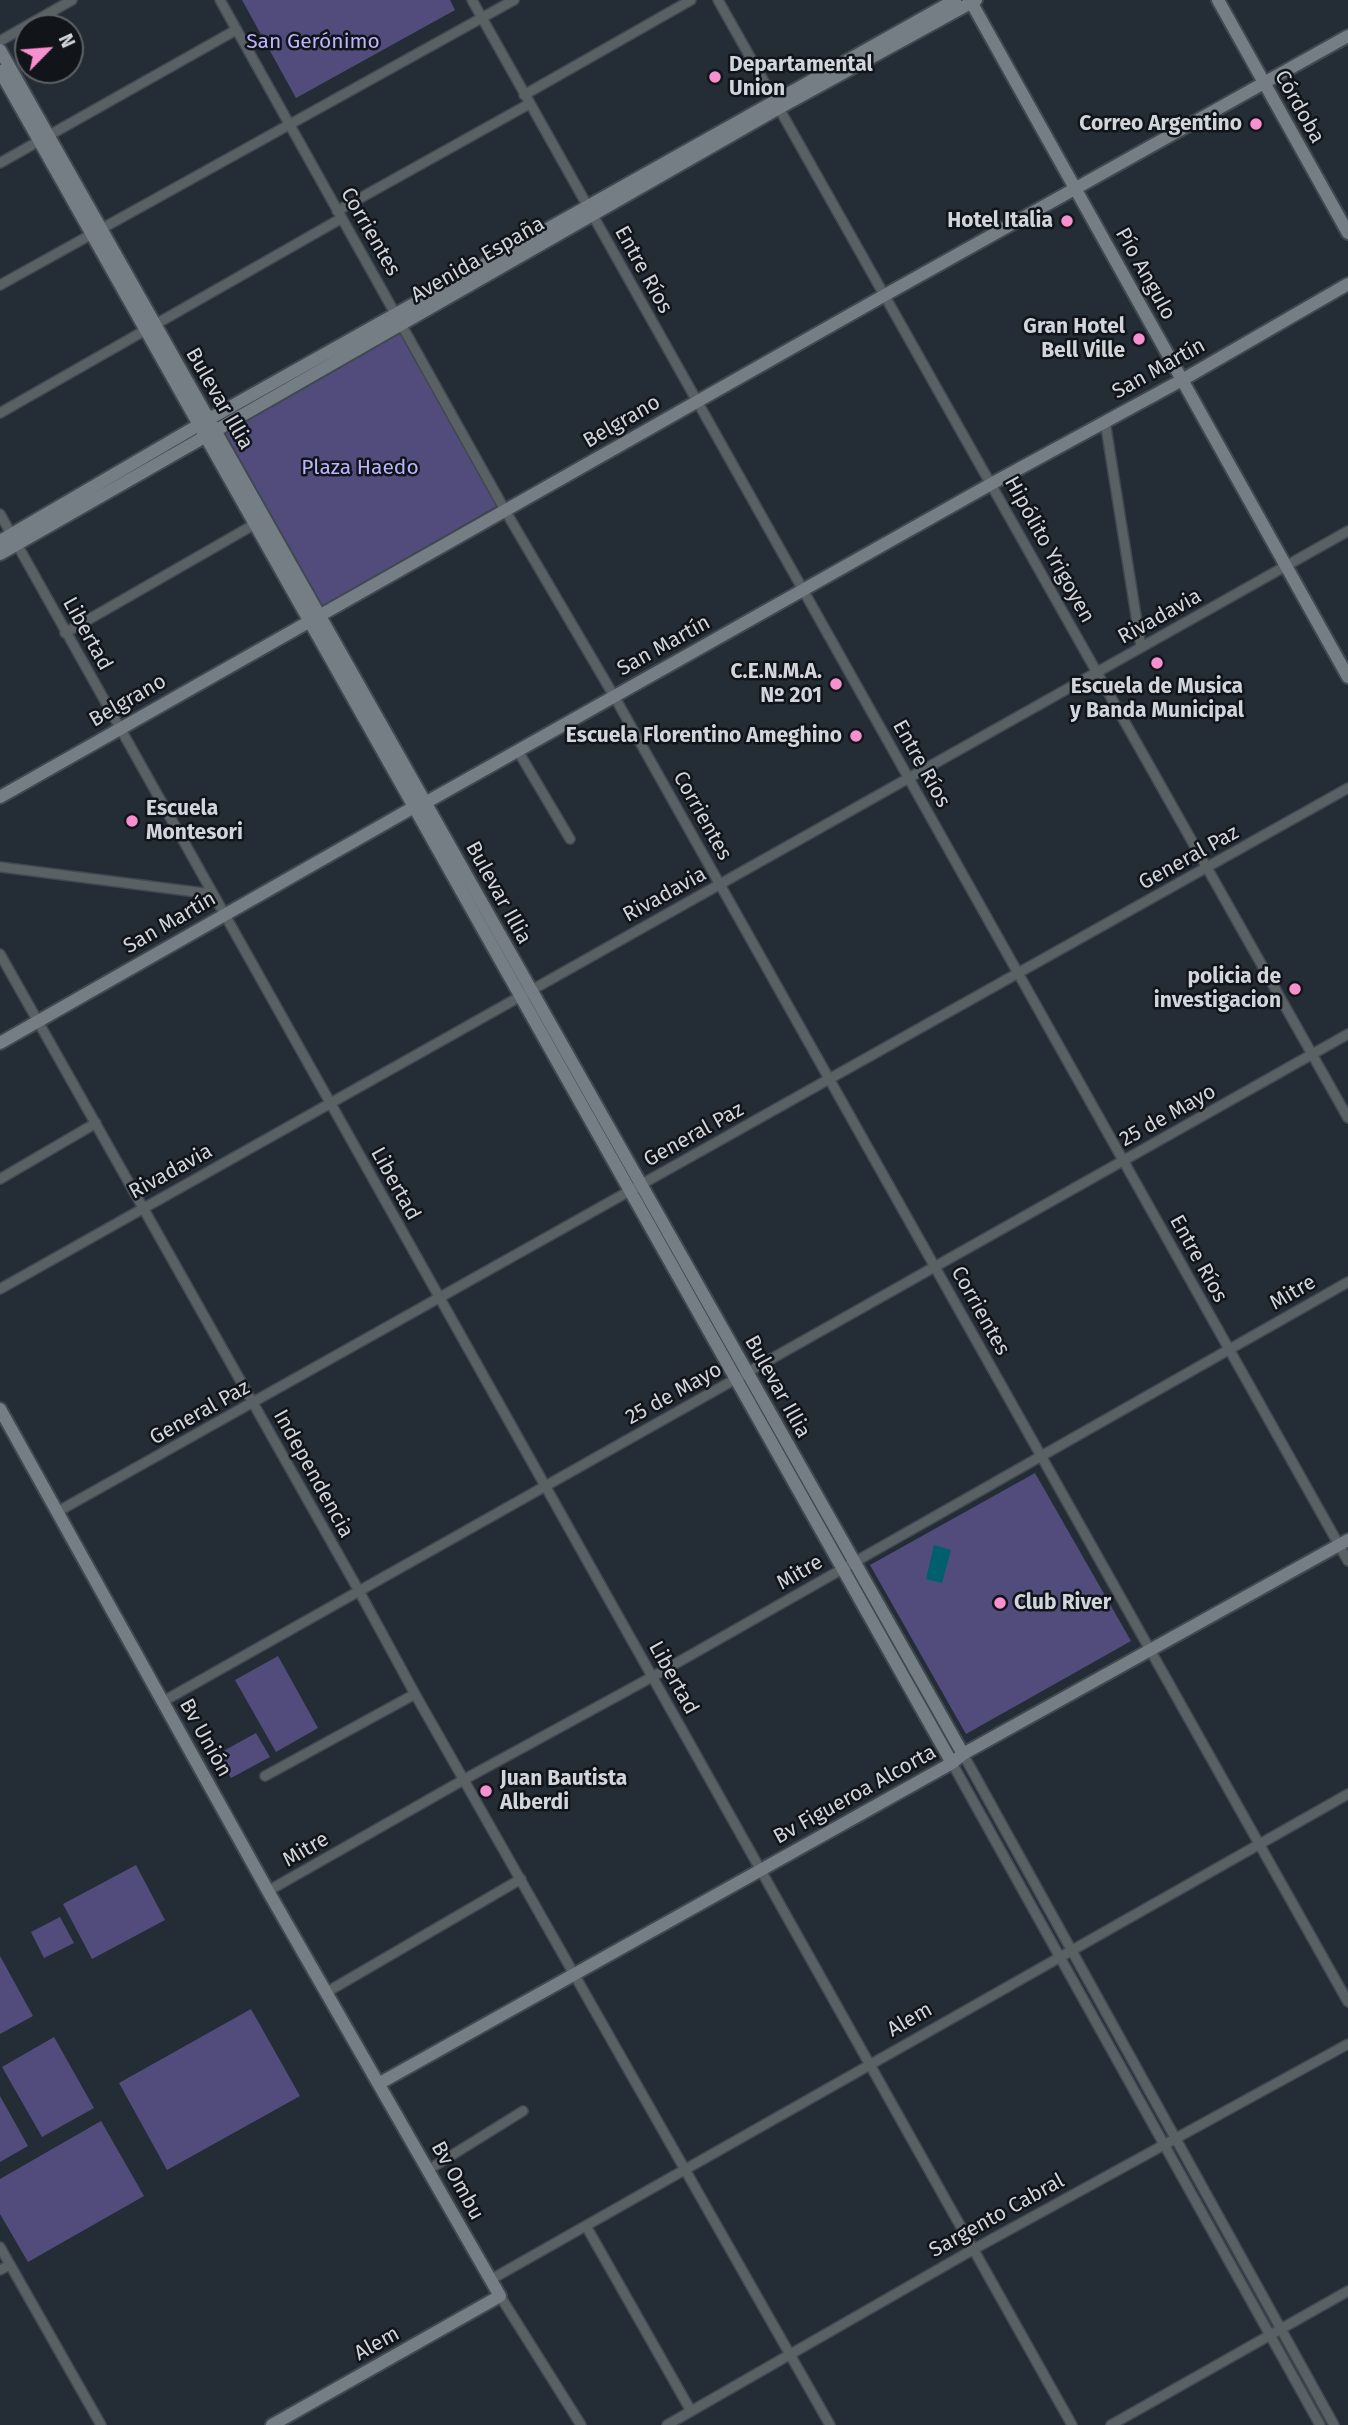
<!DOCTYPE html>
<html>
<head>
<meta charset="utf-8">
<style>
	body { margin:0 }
	#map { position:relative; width:1348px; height:2425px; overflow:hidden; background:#242d36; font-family:"Fira Sans",sans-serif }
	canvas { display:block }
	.north { position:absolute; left:14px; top:14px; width:70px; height:70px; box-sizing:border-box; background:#111419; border:2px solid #5d6267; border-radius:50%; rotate:65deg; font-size:19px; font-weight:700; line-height:28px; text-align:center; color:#d0d6dc }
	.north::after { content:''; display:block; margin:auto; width:24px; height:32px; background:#f790ce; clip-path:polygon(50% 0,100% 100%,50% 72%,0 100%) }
</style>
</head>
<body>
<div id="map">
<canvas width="1348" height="2425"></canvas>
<div class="north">N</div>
</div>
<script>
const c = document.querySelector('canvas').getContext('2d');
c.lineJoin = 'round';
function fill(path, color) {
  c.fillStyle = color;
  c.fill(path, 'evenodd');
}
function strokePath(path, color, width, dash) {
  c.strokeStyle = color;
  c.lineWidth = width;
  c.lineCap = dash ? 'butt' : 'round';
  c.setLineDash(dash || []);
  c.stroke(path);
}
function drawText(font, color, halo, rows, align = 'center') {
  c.font = font + ' "Fira Sans",sans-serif';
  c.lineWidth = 5;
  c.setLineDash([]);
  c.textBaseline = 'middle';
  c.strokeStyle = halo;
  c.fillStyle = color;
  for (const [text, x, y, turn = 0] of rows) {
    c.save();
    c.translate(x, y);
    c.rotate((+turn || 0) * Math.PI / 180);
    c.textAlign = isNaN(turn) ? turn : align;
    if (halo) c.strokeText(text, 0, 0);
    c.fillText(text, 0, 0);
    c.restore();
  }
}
const green = new Path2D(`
	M 242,0 L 450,0 L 455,10 L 296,98 Z
	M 402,329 L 500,504 L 320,608 L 220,433 Z
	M 1035,1473 L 1131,1641 L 966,1734 L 870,1565 Z
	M 278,1656 L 318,1728 L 276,1752 L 235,1680 Z
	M 256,1733 L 270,1757 L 231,1778 L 218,1754 Z
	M 136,1865 L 165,1920 L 92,1959 L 63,1904 Z
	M 60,1917 L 74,1943 L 44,1958 L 31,1932 Z
	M 0,1956 L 33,2016 L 0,2034 Z
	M 251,2009 L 300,2096 L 167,2170 L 119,2083 Z
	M 54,2037 L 94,2108 L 42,2137 L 2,2067 Z
	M 0,2096 L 28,2146 L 0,2162 Z
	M 101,2121 L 144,2196 L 28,2262 L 0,2214 L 0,2179 Z`);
const water = new Path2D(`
	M 934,1545 L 951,1550 L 942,1583 L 926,1579 Z`);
const street = new Path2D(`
	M 220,0 L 506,512 L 614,696 L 1348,2002
	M 472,0 L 1348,1561
	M 718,0 L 1348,1118
	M 0,41 L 72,0
	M 524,95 L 691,0
	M 0,163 L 236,30
	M 337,211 L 529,104
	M 0,285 L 514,0
	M 0,413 L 342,218
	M 1105,421 L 1141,647
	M 0,514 L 1072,2425
	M 65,633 L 255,524
	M 518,751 L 570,839
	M 0,867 L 212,894
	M 0,954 L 359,1591 L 415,1694 L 830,2425
	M 0,1179 L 96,1123
	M 0,1289 L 1348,531
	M 57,1512 L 1348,788
	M 162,1702 L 1348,1034
	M 963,1754 L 1334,2425
	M 952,1763 L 1320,2425
	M 265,1776 L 415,1694
	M 268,1891 L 465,1779 L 652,1677 L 1348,1282
	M 327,1992 L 521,1879
	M 428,2170 L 523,2111
	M 586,2226 L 691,2411
	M 0,2247 L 101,2425
	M 0,2270 L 10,2265
	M 490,2280 L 1348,1794
	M 500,2296 L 581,2425
	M 667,2425 L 974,2249 L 1348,2044
	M 1111,2425 L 1348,2291`);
const secondary = new Path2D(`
	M 970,0 L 1348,677
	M 1218,0 L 1348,233
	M 0,50 L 963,1754
	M 0,71 L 952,1763
	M 0,541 L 209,419 L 955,0
	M 0,554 L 779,108 L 976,0
	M 0,797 L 885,295 L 1348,36
	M 0,1043 L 414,807 L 425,803 L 991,484 L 1182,380 L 1348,284
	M 0,1409 L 268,1891 L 500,2296 L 272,2425
	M 380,2083 L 952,1763 L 963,1754 L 1348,1540`);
const markers = [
	[715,77,7,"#f790ce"],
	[1256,124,7,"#f790ce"],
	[1067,221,7,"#f790ce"],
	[1139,339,7,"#f790ce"],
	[1157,663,7,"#f790ce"],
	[836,684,7,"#f790ce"],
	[856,736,7,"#f790ce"],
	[132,821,7,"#f790ce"],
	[1295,989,7,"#f790ce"],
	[1000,1603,7,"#f790ce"],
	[486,1791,7,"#f790ce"]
];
const parkNames = [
	["San Gerónimo",313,42],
	["Plaza Haedo",360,468]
];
const poiNames = [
	["Departamental",729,65,"left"],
	["Union",729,89,"left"],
	["Correo Argentino",1242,124],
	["Hotel Italia",1053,221],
	["Gran Hotel",1125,327],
	["Bell Ville",1125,351],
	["C.E.N.M.A.",822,672],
	["Nº 201",822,696],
	["Escuela de Musica",1157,687,"center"],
	["y Banda Municipal",1157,711,"center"],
	["Escuela Florentino Ameghino",842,736],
	["Escuela",146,809,"left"],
	["Montesori",146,833,"left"],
	["policia de",1281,977],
	["investigacion",1281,1001],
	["Club River",1014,1603,"left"],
	["Juan Bautista",500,1779,"left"],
	["Alberdi",500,1803,"left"]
];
const streetNames = [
	["Córdoba",1299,107,61],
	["Corrientes",370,232,60],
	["Avenida España",478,260,-30],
	["Entre Ríos",643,270,61],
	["Pío Angulo",1145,274,61],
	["San Martín",1159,369,-29],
	["Bulevar Illia",219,399,60],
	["Belgrano",622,422,-30],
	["Hipólito Yrigoyen",1049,550,61],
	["Rivadavia",1160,617,-29],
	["Libertad",87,634,61],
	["San Martín",664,646,-29],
	["Belgrano",128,701,-30],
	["Entre Ríos",921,764,61],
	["Corrientes",702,816,61],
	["General Paz",1189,858,-29],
	["Bulevar Illia",498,893,61],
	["Rivadavia",665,895,-29],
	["San Martín",170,923,-30],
	["25 de Mayo",1168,1116,-29],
	["General Paz",694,1135,-29],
	["Rivadavia",171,1172,-29],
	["Libertad",395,1184,61],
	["Entre Ríos",1198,1259,61],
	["Mitre",1293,1293,-30],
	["Corrientes",980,1311,61],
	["Bulevar Illia",777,1387,61],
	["25 de Mayo",674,1394,-29],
	["General Paz",200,1413,-29],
	["Independencia",313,1474,61],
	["Mitre",800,1573,-30],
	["Libertad",673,1678,61],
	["Bv Unión",205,1738,61],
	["Bv Figueroa Alcorta",855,1795,-29],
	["Mitre",306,1850,-30],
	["Alem",910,2020,-30],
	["Bv Ombu",457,2181,61],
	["Sargento Cabral",997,2216,-29],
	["Alem",377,2344,-29]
];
fill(green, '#514c7b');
fill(water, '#005f6d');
strokePath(street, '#404851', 12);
strokePath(secondary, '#404851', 16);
strokePath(street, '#5a6164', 9);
strokePath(secondary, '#747e84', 12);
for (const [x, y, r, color] of markers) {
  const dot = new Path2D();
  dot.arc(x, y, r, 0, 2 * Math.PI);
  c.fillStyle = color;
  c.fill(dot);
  strokePath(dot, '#111419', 2.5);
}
drawText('21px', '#bbb5fe', '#111419', parkNames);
drawText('bold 21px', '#d0d6dc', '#111419', poiNames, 'right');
drawText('21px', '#d0d6dc', '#111419', streetNames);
</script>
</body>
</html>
